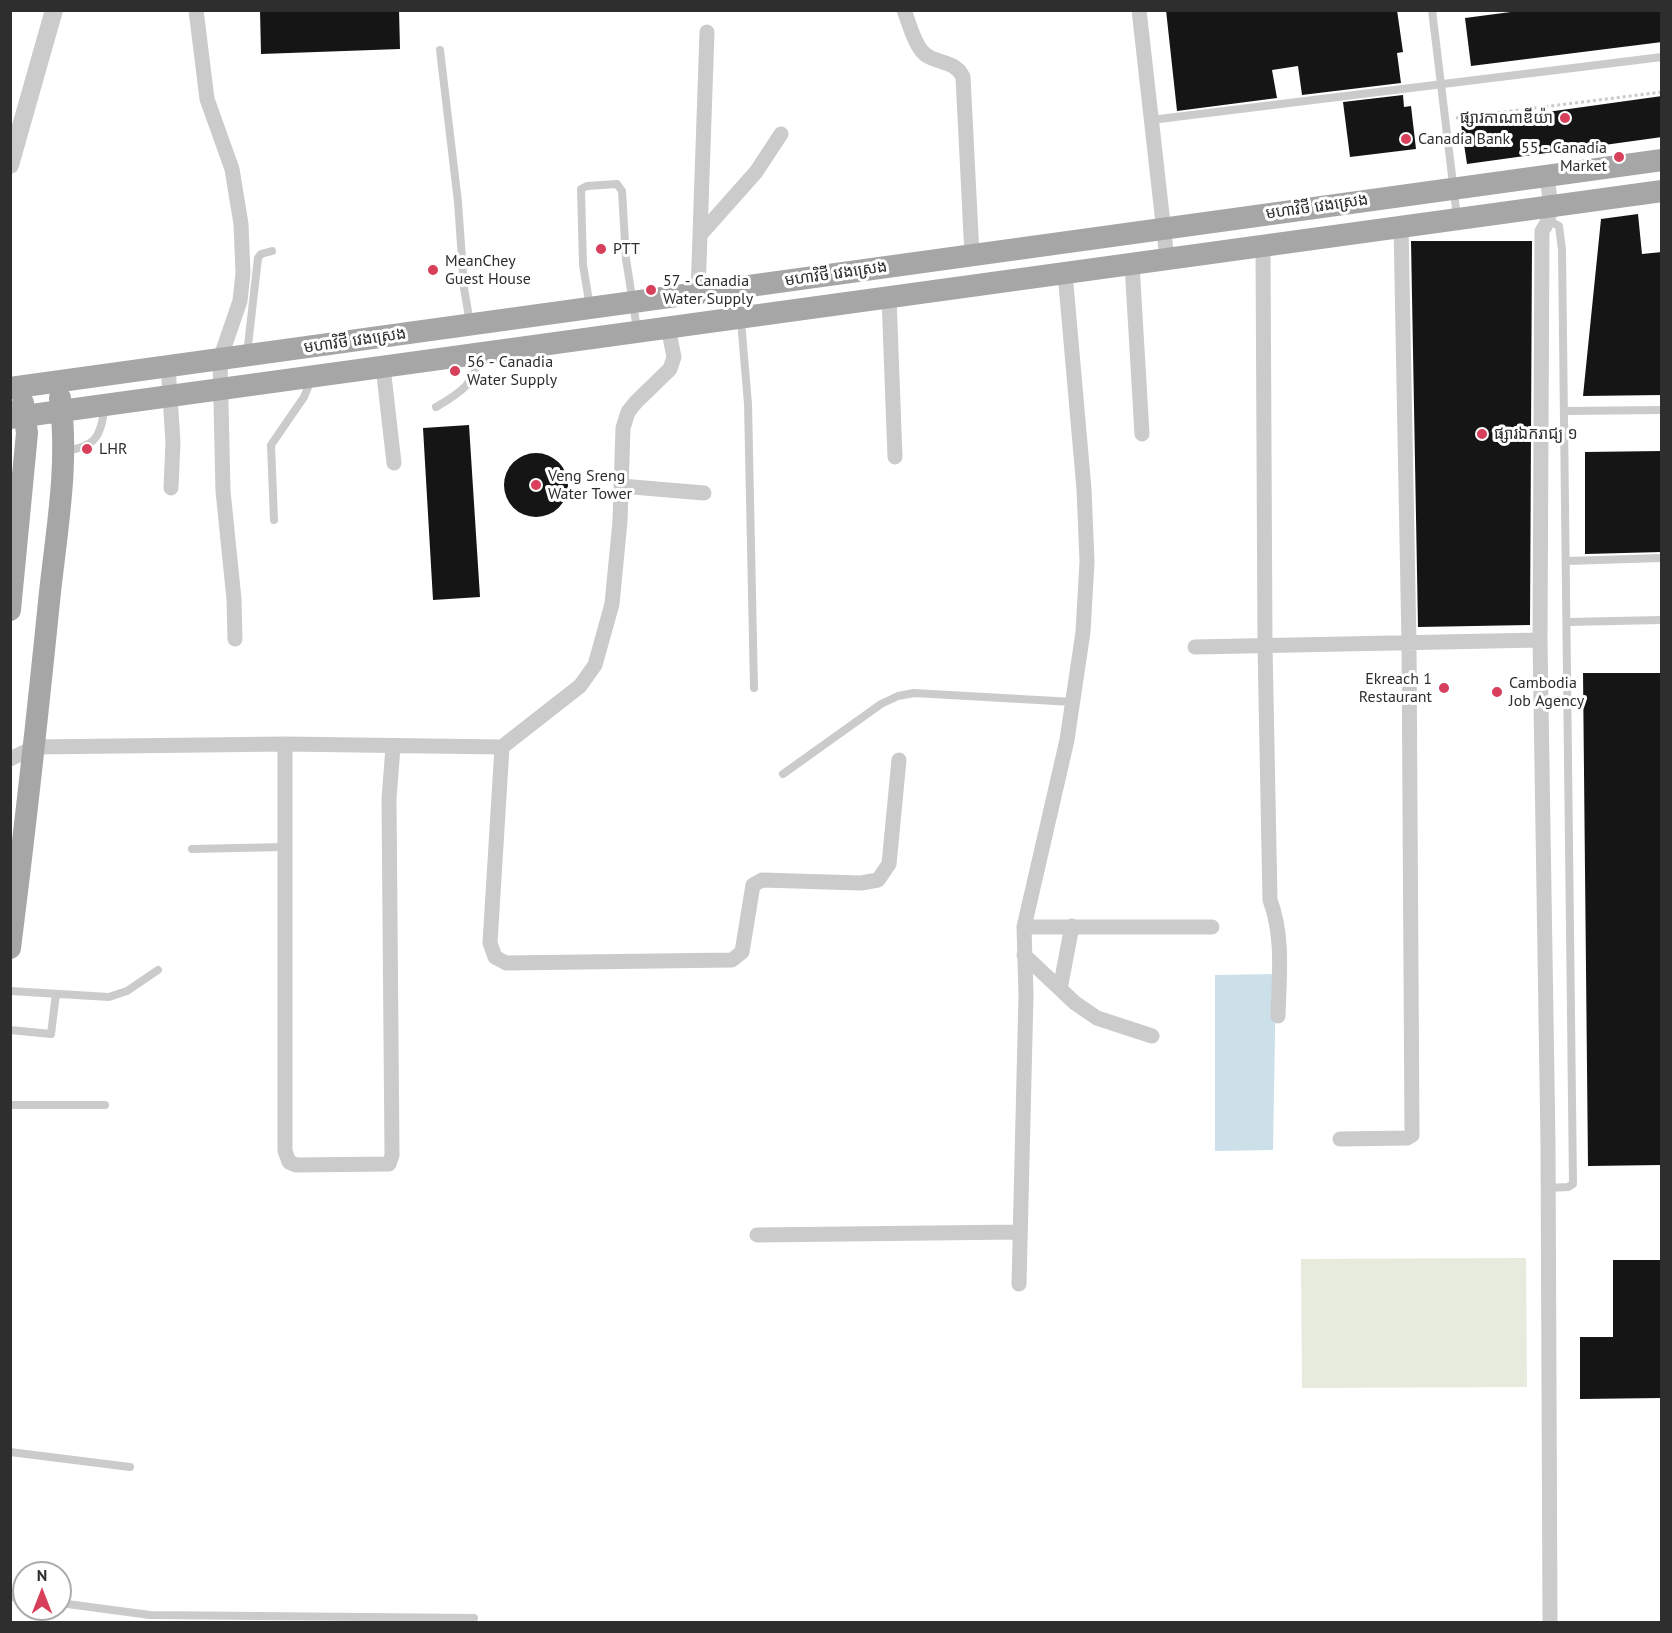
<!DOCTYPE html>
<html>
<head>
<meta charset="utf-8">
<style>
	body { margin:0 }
	#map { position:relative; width:1672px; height:1633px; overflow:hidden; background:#fff; font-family:"PT Sans",sans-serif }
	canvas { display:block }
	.frame { position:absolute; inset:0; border:12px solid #2e2e2e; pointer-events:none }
	.north { position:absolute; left:12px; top:1561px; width:60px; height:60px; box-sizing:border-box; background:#fff; border:2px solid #ababab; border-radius:50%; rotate:0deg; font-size:16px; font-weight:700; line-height:24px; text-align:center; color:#2e2e2e }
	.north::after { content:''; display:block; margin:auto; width:21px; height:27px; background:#d73f5a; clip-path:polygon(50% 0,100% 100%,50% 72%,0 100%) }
</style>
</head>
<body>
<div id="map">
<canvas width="1672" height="1633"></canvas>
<div class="frame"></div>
<div class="north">N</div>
</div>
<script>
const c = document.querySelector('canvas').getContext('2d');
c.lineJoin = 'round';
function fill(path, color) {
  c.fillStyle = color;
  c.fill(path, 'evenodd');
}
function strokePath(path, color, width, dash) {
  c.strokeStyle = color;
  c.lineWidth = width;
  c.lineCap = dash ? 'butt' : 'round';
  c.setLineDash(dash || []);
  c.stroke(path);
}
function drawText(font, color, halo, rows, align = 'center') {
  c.font = font + ' "PT Sans","Noto Sans Khmer",sans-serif';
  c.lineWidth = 6;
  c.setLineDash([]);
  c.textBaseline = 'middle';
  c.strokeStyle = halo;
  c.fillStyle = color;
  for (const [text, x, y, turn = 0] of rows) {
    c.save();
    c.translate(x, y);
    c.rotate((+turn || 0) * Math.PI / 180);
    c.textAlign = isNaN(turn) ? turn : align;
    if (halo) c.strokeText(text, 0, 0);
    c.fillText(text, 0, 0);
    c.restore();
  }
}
const green = new Path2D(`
	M 1526,1258 L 1527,1387 L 1302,1388 L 1301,1259 Z`);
const water = new Path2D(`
	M 1276,974 L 1273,1150 L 1215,1151 L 1215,975 Z`);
const building = new Path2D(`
	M 260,10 L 399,10 L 400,49 L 261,54 Z
	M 1166,10 L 1397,10 L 1403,52 L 1397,53 L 1401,83 L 1302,95 L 1298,66 L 1272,70 L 1277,98 L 1177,111 Z
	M 1526,10 L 1662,10 L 1662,42 L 1471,66 L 1465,18 Z
	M 1403,95 L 1404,107 L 1411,106 L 1416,149 L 1350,157 L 1343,102 Z
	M 1662,96 L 1662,137 L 1467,164 L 1461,124 Z
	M 1638,214 L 1642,254 L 1662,252 L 1662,395 L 1583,396 L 1601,219 Z
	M 1411,241 L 1532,241 L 1530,625 L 1418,627 Z
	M 469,425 L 480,597 L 433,600 L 423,428 Z
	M 1662,451 L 1662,552 L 1585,554 L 1585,452 Z
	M504 485a32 32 0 1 1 64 0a32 32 0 1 1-64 0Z
	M 1583,673 L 1662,673 L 1662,1165 L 1588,1166 Z
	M 1613,1260 L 1662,1260 L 1662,1398 L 1580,1399 L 1580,1337 L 1613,1337 Z`);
const path = new Path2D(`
	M 1456,118 L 1662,92`);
const service = new Path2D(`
	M 1432,10 L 1457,217
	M 440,50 L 458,202 L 464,288 L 470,323
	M 1151,120 L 1662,57
	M 590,307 L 583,265 L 581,189 L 587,186 L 617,184 L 622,191 L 626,259 L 637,329
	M 741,321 L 748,404 L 754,688
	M 247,354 L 258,258 L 261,254 L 272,251
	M 436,407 C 455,396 480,382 476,356
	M 1565,411 L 1662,410
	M 65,451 C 97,446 100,437 105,406
	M 274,520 L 271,445 L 304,397 L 311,380
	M 1567,561 L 1662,558
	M 1568,622 L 1662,620
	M 783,774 L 881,704 L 898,696 L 914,693 L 1073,702
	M 192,849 L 284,847
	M 10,991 L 109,997 L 127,991 L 158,970
	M 10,1030 L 51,1034 L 56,994
	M 10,1105 L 105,1105
	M 1548,1188 L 1568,1187 L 1573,1184 L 1562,250 L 1559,226 L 1550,221
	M 10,1452 L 130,1467
	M 10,1597 L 24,1599
	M 60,1603 L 150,1615 L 474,1618`);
const minor = new Path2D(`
	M 196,10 L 207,99 L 232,169 L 241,224 L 243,273 L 240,301 L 220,359 L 223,491 L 234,599 L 235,639
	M 904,10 C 909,23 913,40 921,50 C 932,65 954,58 963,77 L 972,255
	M 1139,10 L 1167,259
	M 1547,176 C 1549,196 1555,214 1542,231 L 1540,640 L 1548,1143 L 1550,1622
	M 700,235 L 756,172 L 781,134
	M 1263,246 L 1265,646 L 1270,900 C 1284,937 1279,977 1278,1016
	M 1132,264 L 1142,434
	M 698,293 L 707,32
	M 889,297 L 895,457
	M 668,327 L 674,357 L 670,369 L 636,402 L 628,412 L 623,428 L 620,521 L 612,604 L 595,665 L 580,686 L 502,747 L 490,943 L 495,957 L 506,963 L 732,960 L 742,952 L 753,885 L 762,880 L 861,883 L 878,880 L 889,864 L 899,760
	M 168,366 L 173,442 L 171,488
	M 383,367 L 394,463
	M 621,486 L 704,493
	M 1195,647 L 1540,640
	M 285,744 L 502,747
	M 10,759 L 35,747 L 285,744 L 285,1151 L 289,1162 L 296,1165 L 389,1164 L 392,1155 L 389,799 L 393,747
	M 1024,927 L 1212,927
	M 1024,955 L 1075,1003 L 1097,1018 L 1152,1036
	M 1060,989 L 1072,926
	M 1340,1139 L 1407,1138 L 1412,1135 L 1409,644 L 1401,226
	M 757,1235 L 1018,1232
	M 1019,1284 L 1026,995 L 1024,927 L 1067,740 L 1083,632 L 1087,562 L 1084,489 L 1065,273`);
const tertiary = new Path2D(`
	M 10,165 L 54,10`);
const primary = new Path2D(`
	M 10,388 L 1662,160
	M 10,418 L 1662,191
	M 10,610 L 27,433 L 23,403
	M 10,948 C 25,830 38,711 50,592 C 57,528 69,462 60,398`);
const markers = [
	[1565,118,6,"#d73f5a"],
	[1406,139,6,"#d73f5a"],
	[1619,157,6,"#d73f5a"],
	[601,249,6,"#d73f5a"],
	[433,270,6,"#d73f5a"],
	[651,290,6,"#d73f5a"],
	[455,371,6,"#d73f5a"],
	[1482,434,6,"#d73f5a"],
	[87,449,6,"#d73f5a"],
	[536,485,6,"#d73f5a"],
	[1444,688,6,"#d73f5a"],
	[1497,692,6,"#d73f5a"]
];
const poiNames = [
	["ផ្សារកាណាឌីយ៉ា",1553,118,"right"],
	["Canadia Bank",1418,139],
	["55 - Canadia",1607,148,"right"],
	["Market",1607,166,"right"],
	["PTT",613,249],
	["MeanChey",445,261],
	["Guest House",445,279],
	["57 - Canadia",663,281],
	["Water Supply",663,299],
	["56 - Canadia",467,362],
	["Water Supply",467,380],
	["ផ្សារឯករាជ្យ ១",1494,434],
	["LHR",99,449],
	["Veng Sreng",548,476],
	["Water Tower",548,494],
	["Ekreach 1",1432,679,"right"],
	["Restaurant",1432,697,"right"],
	["Cambodia",1509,683],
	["Job Agency",1509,701]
];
const streetNames = [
	["មហាវិថី វេងស្រេង",1317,207,-8],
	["មហាវិថី វេងស្រេង",836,274,-8],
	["មហាវិថី វេងស្រេង",355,341,-8]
];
fill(green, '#e6ebdd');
fill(water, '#cbe0e9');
fill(building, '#151515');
strokePath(path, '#cbcbcb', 3, [3, 3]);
strokePath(service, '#cbcbcb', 8);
strokePath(minor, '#cbcbcb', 15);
strokePath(tertiary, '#cbcbcb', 18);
strokePath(primary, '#a6a6a6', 22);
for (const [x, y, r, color] of markers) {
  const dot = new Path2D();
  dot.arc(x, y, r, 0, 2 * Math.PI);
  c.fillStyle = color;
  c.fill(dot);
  strokePath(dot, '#fff', 2);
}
drawText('16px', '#2e2e2e', '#fff', poiNames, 'left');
drawText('16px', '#2e2e2e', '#fff', streetNames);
</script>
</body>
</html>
